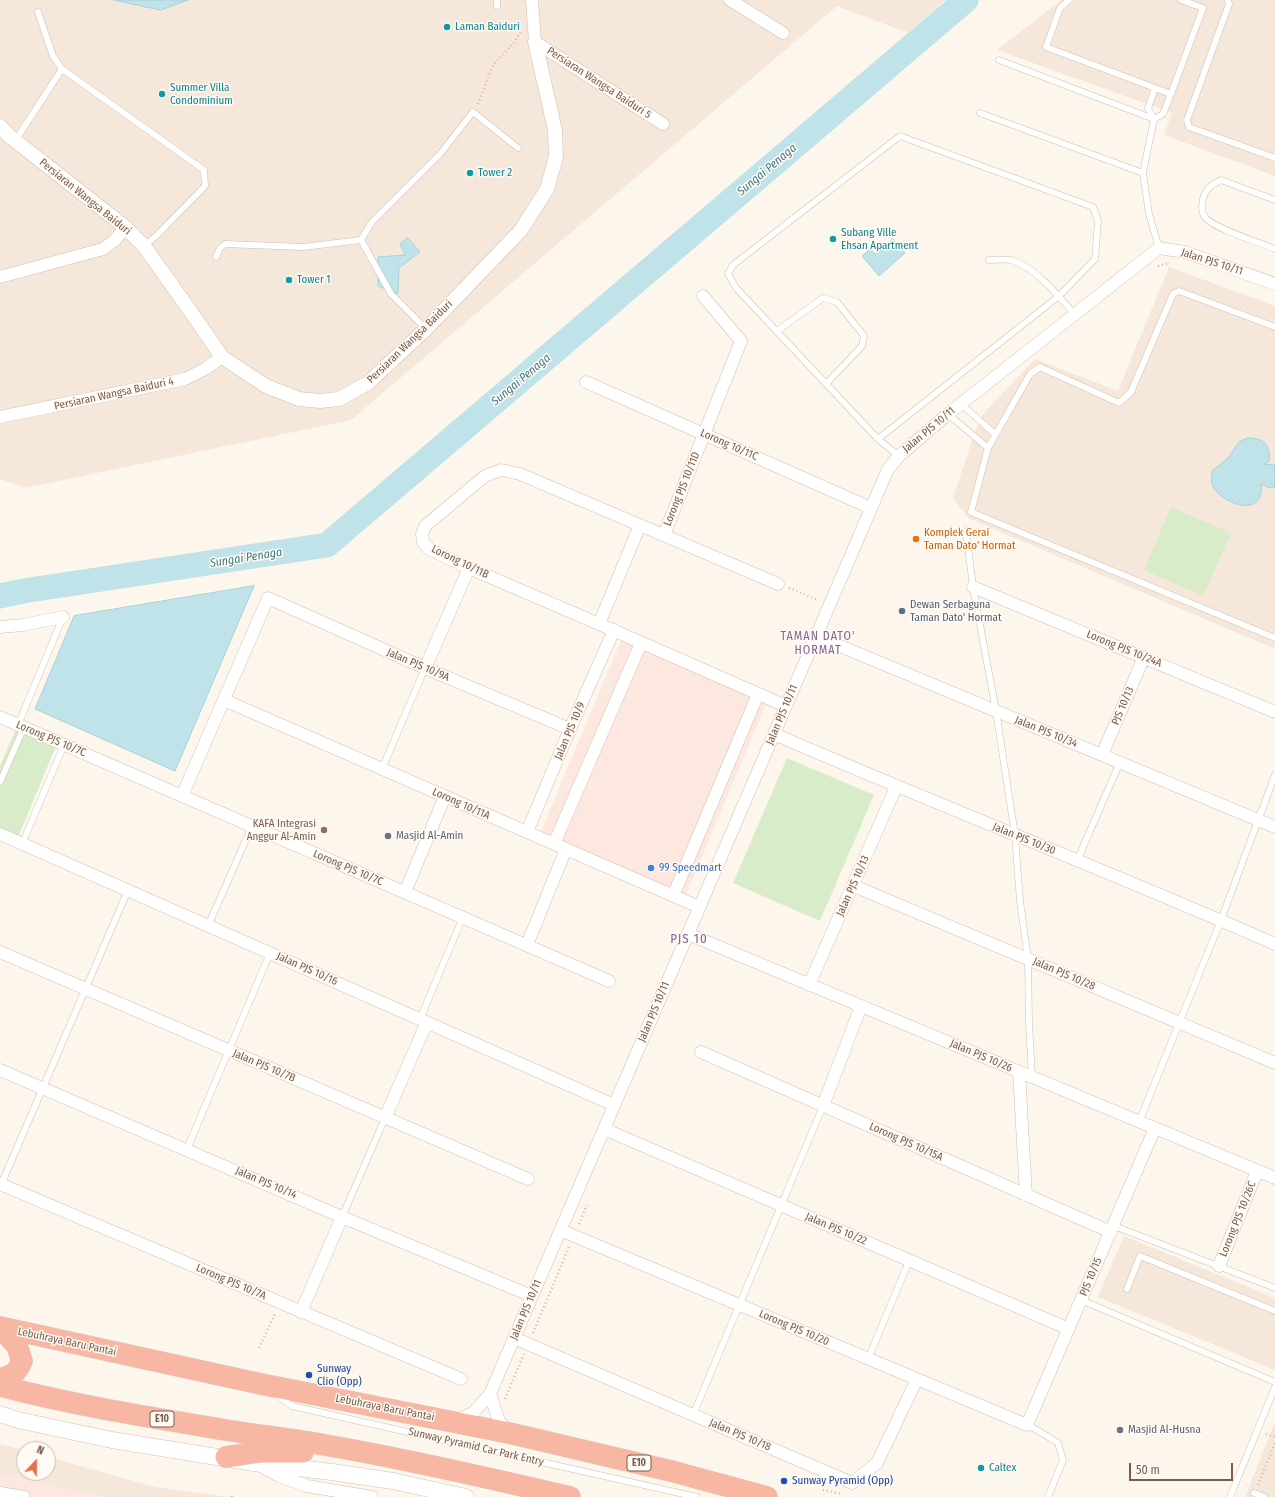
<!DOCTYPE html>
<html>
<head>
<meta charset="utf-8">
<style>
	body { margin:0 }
	#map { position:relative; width:1275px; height:1497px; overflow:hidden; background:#fdf6ec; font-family:"Fira Sans Condensed",sans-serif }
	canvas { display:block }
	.north { position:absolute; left:16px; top:1441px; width:40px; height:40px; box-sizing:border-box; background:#fffaf3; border:1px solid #cabbb1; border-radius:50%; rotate:22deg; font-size:11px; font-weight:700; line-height:16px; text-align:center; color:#7a5c4d }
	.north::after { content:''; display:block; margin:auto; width:14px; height:18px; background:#e76f51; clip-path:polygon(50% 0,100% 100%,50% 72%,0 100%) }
	.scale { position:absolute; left:1129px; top:1463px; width:104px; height:18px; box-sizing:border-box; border:2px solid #7a5c4d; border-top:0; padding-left:5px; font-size:12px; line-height:14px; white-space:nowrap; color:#7a5c4d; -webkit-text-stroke:3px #fffaf3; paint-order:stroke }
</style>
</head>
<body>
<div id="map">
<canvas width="1275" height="1497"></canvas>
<div class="north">N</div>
<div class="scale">50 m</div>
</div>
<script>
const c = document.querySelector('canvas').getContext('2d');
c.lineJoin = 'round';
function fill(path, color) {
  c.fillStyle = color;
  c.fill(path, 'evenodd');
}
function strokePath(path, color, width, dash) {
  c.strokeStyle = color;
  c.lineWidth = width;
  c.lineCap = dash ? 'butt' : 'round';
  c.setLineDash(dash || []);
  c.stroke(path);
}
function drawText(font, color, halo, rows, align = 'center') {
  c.font = font + ' "Fira Sans Condensed",sans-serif';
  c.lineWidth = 3;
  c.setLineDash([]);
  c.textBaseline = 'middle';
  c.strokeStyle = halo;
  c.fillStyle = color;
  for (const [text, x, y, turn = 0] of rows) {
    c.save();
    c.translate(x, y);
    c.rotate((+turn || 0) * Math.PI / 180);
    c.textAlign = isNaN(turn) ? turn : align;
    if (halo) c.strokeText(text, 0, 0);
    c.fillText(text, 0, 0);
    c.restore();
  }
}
const residential = new Path2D(`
	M 0,0 L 945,0 L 908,33 L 837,6 L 351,420 L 25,488 L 0,479 Z
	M 1061,0 L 1275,0 L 1275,176 L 1164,135 L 1172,113 L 997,50 Z
	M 1169,267 L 1275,306 L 1275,649 L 968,518 L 953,498 L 974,434 L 983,414 L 1035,359 L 1118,391 Z
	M 1124,1236 L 1275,1298 L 1275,1370 L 1098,1297 Z
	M 1275,1421 L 1275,1497 L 1245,1497 Z
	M 0,1444 L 24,1450 L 24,1473 L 48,1473 L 48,1457 L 155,1487 L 229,1497 L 0,1497 Z`);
const commercial = new Path2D(`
	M 622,638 L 768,699 L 686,895 L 540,834 Z
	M 0,1474 L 107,1497 L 0,1497 Z`);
const green = new Path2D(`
	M 1171,507 L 1231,533 L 1203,596 L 1144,570 Z
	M 16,729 L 56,746 L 18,837 L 0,830 L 0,766 Z
	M 787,758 L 874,795 L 820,921 L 733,883 Z`);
const water = new Path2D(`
	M 114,0 L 188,0 L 161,10 Z
	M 408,238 L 420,252 L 399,268 L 398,294 L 378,286 L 378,257 L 405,255 L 400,244 Z
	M 893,239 L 905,253 L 879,276 L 862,256 L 870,249 L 875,254 Z
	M 1248,438 C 1263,438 1271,444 1269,461 L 1264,464 L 1275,465 L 1275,487 L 1270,488 L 1261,484 C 1266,520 1219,504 1212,484 C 1211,481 1212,475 1212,471 L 1228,458 L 1239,442 Z
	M 254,586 L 175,771 L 35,709 L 74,616 Z`);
const river = new Path2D(`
	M 0,596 L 23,591 L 327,545 L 966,0`);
const path = new Path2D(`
	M 478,104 L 493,65 L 514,43 L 521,30
	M 1158,266 L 1170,263
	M 789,588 L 818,600
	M 579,1224 L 587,1205
	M 533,1333 L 569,1247
	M 259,1348 L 275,1314
	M 505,1399 L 524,1354
	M 1266,1434 L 1275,1437
	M 1258,1485 L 1275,1443
	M 823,1490 L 842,1494
	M 232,1497 L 232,1494`);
const service = new Path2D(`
	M 1069,0 L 1060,8 L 1046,47 L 1171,94 L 1203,8 L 1181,0
	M 1228,0 L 1229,4 L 1187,120 L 1189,127 L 1275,158
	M 497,6 L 497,0
	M 999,60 L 1154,119 L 1143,173 L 1149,214 L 1159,248
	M 62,69 L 204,170 L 205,186 L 157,235 L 144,246
	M 1155,88 L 1148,108 L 1154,119 L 1163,114 L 1171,94
	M 980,113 L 1143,173
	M 15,141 L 62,69 L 53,56 L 38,12
	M 1275,200 L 1221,180 C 1212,184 1205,189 1203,199 C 1202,206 1201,212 1205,217 C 1212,228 1261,243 1275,249
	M 361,240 L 391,294 L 426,329
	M 216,257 L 220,248 L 225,244 L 303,247 L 361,240 L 372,222 L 440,154 L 473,112 L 518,148
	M 989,260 C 995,260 1004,259 1011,260 C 1035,267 1059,296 1075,315
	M 1275,327 L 1179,291 L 1173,294 L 1131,392 L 1119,403 L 1040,367 L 1030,374 L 988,448 L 971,512 L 1275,638
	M 777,331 L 823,298 L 837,302 L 864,336 L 862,346 L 826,384
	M 961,404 L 995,434
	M 948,414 L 988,448
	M 878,439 L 1059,296 L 1095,259 L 1098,221 L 1093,207 L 900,136 L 733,265 L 728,274 L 737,289 L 878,439 L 899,456
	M 966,531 L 973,587 L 996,711 L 1015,835 L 1020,901 L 1028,959 L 1029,1023 L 1032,1077
	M 18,725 L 63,617
	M 382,769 L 425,668
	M 0,782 L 24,727
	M 22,844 L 64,745
	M 1077,861 L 1120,762
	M 208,926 L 252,826
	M 420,1019 L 463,917
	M 1139,1122 L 1221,920 L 1275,775
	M 187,1149 L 270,953
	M 1,1185 L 128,890
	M 342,1217 L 385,1118
	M 1114,1226 L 1275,1288
	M 1127,1289 L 1140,1256 L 1275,1311
	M 1081,1300 L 1275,1382
	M 868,1359 L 909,1261
	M 275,1394 L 292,1406 L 697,1497
	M 693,1415 L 823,1106
	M 1027,1425 L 1037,1430 L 1058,1443 L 1063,1460 L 1048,1497
	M 1254,1493 L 1264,1497
	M 1230,1497 L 1275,1387`);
const minor = new Path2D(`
	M 532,0 L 535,42 L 663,124
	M 730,0 L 783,33
	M 0,277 L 103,249 L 115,240 L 125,227
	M 586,382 L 871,508
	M 0,417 L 185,379 L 205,369 L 222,357
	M 664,535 L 741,341 L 703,296
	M 778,584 L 520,474 L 501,470 L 485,476 L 425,526 L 422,534 L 423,542 L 429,549 L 469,568 L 599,624 L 786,706
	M 973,587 L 1275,712
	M 599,624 L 640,525
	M 0,627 L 23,625 L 63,617
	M 816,636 L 1275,827
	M 425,668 L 469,568
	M 224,700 L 699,907
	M 0,717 L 609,981
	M 774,734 C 940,806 1109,871 1275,944
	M 1102,755 L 1144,657
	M 182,796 L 268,598 L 425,668 L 570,729
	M 527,832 L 570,729 L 614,630
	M 0,834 L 614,1105
	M 554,844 L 641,643
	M 854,886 L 1275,1063
	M 405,892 L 445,796
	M 673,896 L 758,694
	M 688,934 L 1275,1178
	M 527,945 L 566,849
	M 0,952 L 528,1179
	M 809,985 L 896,787
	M 701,1052 L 1111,1232
	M 0,1070 L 342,1217 L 532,1296
	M 1019,1072 L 1026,1195
	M 823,1106 L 861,1006
	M 385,1118 L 427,1022
	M 604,1129 L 1069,1329
	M 0,1184 L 461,1379
	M 560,1230 L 1027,1425 L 1155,1128
	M 1219,1266 L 1257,1171
	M 301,1312 L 342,1217
	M 514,1338 L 852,1483 L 877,1463 L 917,1379
	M 490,1394 L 499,1421 L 509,1433
	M 455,1421 L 473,1413 L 490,1394 L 888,469 L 899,456 L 948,414 L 1159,248 L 1185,252 L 1275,284
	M 259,1465 L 279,1476 L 307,1486 L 372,1497
	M 0,1493 L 24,1497`);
const tertiary = new Path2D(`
	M 0,126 L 8,135 L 125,227 L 144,246 L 191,312 L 222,357 L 266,386 L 299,399 L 320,401 L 339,399 L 368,383 L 426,329 L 521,230 L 547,189 L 556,157 L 555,130 L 535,42`);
const secondary = new Path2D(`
	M 0,1414 L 18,1420 L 112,1440 L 254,1463 L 332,1472 L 393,1481 L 466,1497`);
const motorway = new Path2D(`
	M 0,1327 L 261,1384 L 509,1433 L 671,1471 L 767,1497
	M 0,1379 C 13,1375 16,1374 22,1361 L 17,1346 L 0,1327
	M 0,1386 C 76,1406 154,1418 232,1431 C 263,1436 294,1439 325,1445 C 407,1459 489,1478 570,1497
	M 226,1457 L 260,1452 L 303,1452`);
const markers = [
	[447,27,4,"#0f9aa8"],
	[162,94,4,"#0f9aa8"],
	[470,173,4,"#0f9aa8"],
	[833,239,4,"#0f9aa8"],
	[289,280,4,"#0f9aa8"],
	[916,539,4,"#e8710a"],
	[902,611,4,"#5c6f8a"],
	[324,830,4,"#8d6e63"],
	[388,836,4,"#6b7280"],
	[651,868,4,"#3f7fe0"],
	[309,1375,4,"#1a4fb4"],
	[1120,1430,4,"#6b7280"],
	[981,1468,4,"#0f9aa8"],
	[784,1481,4,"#1a4fb4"]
];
const shields = [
	[162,1419,24],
	[639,1463,24]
];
const shieldNames = [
	["E10",162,1419],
	["E10",639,1463]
];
const cultureNames = [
	["Laman Baiduri",455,27],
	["Summer Villa",170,88],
	["Condominium",170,101],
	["Tower 2",478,173],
	["Subang Ville",841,233],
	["Ehsan Apartment",841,246],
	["Tower 1",297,280],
	["Caltex",989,1468]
];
const streetNames = [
	["Persiaran Wangsa Baiduri 5",599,83,33],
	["Persiaran Wangsa Baiduri",85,197,39],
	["Jalan PJS 10/11",1212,262,18],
	["Persiaran Wangsa Baiduri",410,342,-44],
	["Persiaran Wangsa Baiduri 4",114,394,-12],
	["Jalan PJS 10/11",929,430,-40],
	["Lorong 10/11C",729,445,24],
	["Lorong PJS 10/11D",682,489,-68],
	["Lorong 10/11B",460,562,26],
	["Lorong PJS 10/24A",1124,649,22],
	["Jalan PJS 10/9A",418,665,23],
	["PJS 10/13",1123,706,-67],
	["Jalan PJS 10/11",782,715,-67],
	["Jalan PJS 10/9",570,731,-67],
	["Jalan PJS 10/34",1046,732,22],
	["Lorong PJS 10/7C",51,739,23],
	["Lorong 10/11A",461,804,24],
	["Jalan PJS 10/30",1024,839,22],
	["Lorong PJS 10/7C",348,868,23],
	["Jalan PJS 10/13",853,886,-66],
	["Jalan PJS 10/16",307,969,24],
	["Jalan PJS 10/28",1064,974,23],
	["Jalan PJS 10/11",654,1012,-67],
	["Jalan PJS 10/26",981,1056,23],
	["Jalan PJS 10/7B",264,1066,23],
	["Lorong PJS 10/15A",906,1142,24],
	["Jalan PJS 10/14",266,1183,23],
	["Lorong PJS 10/26C",1238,1219,-68],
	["Jalan PJS 10/22",836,1229,23],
	["PJS 10/15",1091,1277,-67],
	["Lorong PJS 10/7A",231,1282,23],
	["Jalan PJS 10/11",526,1310,-67],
	["Lorong PJS 10/20",794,1328,23],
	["Lebuhraya Baru Pantai",67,1342,12],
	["Lebuhraya Baru Pantai",385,1408,11],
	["Jalan PJS 10/18",740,1435,23],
	["Sunway Pyramid Car Park Entry",476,1447,13]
];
const foodNames = [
	["Komplek Gerai",924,533],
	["Taman Dato' Hormat",924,546]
];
const serviceNames = [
	["Dewan Serbaguna",910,605],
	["Taman Dato' Hormat",910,618]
];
const educationNames = [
	["KAFA Integrasi",316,824],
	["Anggur Al-Amin",316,837]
];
const worshipNames = [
	["Masjid Al-Amin",396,836],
	["Masjid Al-Husna",1128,1430]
];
const shopNames = [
	["99 Speedmart",659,868]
];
const transitNames = [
	["Sunway",317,1369],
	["Clio (Opp)",317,1382],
	["Sunway Pyramid (Opp)",792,1481]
];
const waterNames = [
	["Sungai Penaga",767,170,-40],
	["Sungai Penaga",521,380,-40],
	["Sungai Penaga",246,558,-9]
];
const neighbourhoodNames = [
	["TAMAN DATO'",818,637],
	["HORMAT",818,651]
];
const quarterNames = [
	["PJS 10",689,939]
];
fill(residential, '#f5e8da');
fill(commercial, '#fde8e0');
fill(green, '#d8ecc9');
fill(water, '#bfe3e8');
strokePath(water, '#a5d3da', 1);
strokePath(river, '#bfe3e8', 25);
strokePath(service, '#d1beb0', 7);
strokePath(minor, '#d1beb0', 13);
strokePath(tertiary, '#d1beb0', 15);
strokePath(secondary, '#d6c0b0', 17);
strokePath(motorway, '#dad1cd', 22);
strokePath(path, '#d9b8a5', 2.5, [1, 3]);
strokePath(service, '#fff', 6);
strokePath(minor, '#fff', 12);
strokePath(tertiary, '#fff', 14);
strokePath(secondary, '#fff', 16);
strokePath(motorway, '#f7b7a3', 21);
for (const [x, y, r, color] of markers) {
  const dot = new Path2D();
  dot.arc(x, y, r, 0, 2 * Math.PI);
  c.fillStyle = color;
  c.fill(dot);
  strokePath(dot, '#fffaf3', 1.5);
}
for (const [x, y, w] of shields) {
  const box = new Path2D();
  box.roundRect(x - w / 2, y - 8, w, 16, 3);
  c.fillStyle = '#fffaf3';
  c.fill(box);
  strokePath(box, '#7a5c4d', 1);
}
drawText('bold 10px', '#7a5c4d', null, shieldNames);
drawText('11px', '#0d838f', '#fffaf3', cultureNames, 'left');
drawText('11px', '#7a5c4d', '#fffaf3', streetNames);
drawText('11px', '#c56008', '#fffaf3', foodNames, 'left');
drawText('11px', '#4e5e75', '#fffaf3', serviceNames, 'left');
drawText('11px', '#785e54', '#fffaf3', educationNames, 'right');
drawText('11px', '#5b616d', '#fffaf3', worshipNames, 'left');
drawText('11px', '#366cbe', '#fffaf3', shopNames, 'left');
drawText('11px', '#164399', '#fffaf3', transitNames, 'left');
drawText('italic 12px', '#437c86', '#fffaf3', waterNames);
c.letterSpacing = '1px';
drawText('12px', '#846695', '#fffaf3', neighbourhoodNames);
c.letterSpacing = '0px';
c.letterSpacing = '1px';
drawText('13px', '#846695', '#fffaf3', quarterNames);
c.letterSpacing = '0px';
</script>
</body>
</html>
